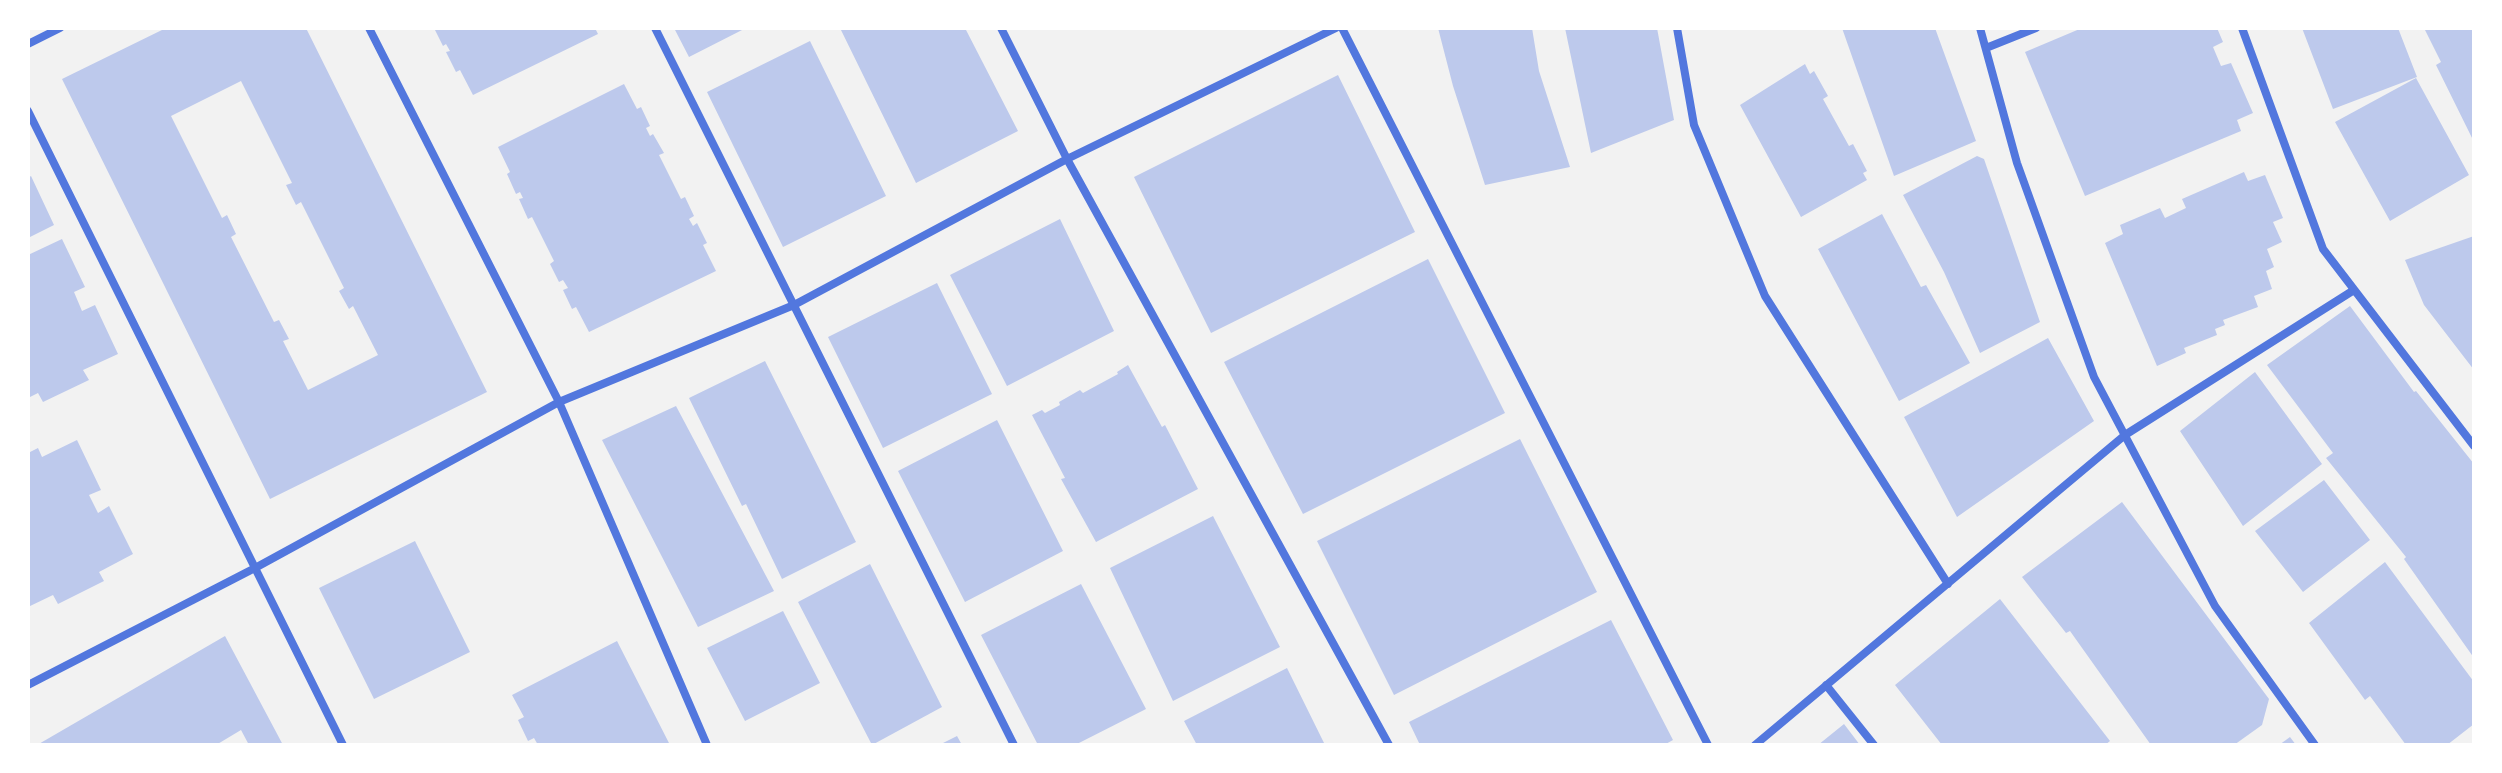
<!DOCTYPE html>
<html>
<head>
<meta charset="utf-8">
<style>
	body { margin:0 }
	#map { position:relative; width:2502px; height:773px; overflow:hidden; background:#f2f2f2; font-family:"Space Grotesk",sans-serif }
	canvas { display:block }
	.frame { position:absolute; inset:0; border:30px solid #fff; pointer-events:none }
</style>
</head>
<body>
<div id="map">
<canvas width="2502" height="773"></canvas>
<div class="frame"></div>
</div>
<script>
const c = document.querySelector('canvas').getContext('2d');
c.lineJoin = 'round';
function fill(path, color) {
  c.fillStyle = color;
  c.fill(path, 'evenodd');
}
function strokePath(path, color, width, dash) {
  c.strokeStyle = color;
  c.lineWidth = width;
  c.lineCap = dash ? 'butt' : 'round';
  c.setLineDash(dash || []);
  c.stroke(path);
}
const building = new Path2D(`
	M 166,28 L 306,28 L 487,392 L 270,499 L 62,79 ZM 241,81 L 292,183 L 286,185 L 296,205 L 301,202 L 344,288 L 339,291 L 349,309 L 353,306 L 378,355 L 308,390 L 283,341 L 289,339 L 279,320 L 274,322 L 231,237 L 236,234 L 227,215 L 222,218 L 171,116 Z
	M 434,28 L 595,28 L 598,34 L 473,95 L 460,70 L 456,72 L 446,52 L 450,51 L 446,44 L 443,46 Z
	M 674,28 L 746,28 L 689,57 Z
	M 840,28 L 965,28 L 1018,131 L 916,183 Z
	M 1438,28 L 1532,28 L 1539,71 L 1570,167 L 1485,185 L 1453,86 Z
	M 1565,28 L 1657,28 L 1674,120 L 1591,153 Z
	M 1842,28 L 1935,28 L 1976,141 L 1894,176 Z
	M 2082,28 L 2217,28 L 2223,42 L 2213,47 L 2221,66 L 2231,63 L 2253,113 L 2237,120 L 2241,131 L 2085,196 L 2025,52 Z
	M 2302,28 L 2398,28 L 2417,77 L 2333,109 Z
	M 2424,28 L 2474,28 L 2474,142 L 2436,65 L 2441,62 Z
	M 810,41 L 886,196 L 783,247 L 707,92 Z
	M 1805,64 L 1810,74 L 1814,71 L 1828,96 L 1823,99 L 1849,146 L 1853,144 L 1867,171 L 1863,173 L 1867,180 L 1801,217 L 1740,105 Z
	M 1338,75 L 1415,232 L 1211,333 L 1134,177 Z
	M 2416,78 L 2469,175 L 2390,221 L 2335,122 Z
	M 624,84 L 637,109 L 641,107 L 650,126 L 646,128 L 650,136 L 653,134 L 664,153 L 659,155 L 681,199 L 685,197 L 694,216 L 689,219 L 693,226 L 697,223 L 707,243 L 703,245 L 716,271 L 589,332 L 576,307 L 572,309 L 563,290 L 568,288 L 563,280 L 559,282 L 550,264 L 554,261 L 532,217 L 528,219 L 519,199 L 523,198 L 520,192 L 516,194 L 507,174 L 510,172 L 498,147 Z
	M 1977,156 L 1984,159 L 2040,322 L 1980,353 L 1944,272 L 1903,195 Z
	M 2244,172 L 2248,181 L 2265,175 L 2283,218 L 2273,222 L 2282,242 L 2267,249 L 2274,267 L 2266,271 L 2272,289 L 2254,296 L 2258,307 L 2223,320 L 2225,325 L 2215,329 L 2217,335 L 2184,348 L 2186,353 L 2157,366 L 2105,243 L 2123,234 L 2120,225 L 2160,208 L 2165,218 L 2186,208 L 2182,199 Z
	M 31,176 L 54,225 L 28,238 L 28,178 Z
	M 1882,214 L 1921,287 L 1926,285 L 1970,363 L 1899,401 L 1818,249 Z
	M 1060,219 L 1114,331 L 1007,386 L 950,275 Z
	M 2474,236 L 2474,370 L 2424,305 L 2405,260 Z
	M 62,239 L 85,287 L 74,292 L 82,311 L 95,305 L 118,354 L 83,370 L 89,380 L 43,402 L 38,393 L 28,398 L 28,255 Z
	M 1428,259 L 1505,413 L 1303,514 L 1224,362 Z
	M 937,283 L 992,394 L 883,448 L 828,337 Z
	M 2350,306 L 2414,392 L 2416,391 L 2474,464 L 2474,658 L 2404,559 L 2406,557 L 2326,458 L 2333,453 L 2267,365 Z
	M 2048,338 L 2094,421 L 1957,517 L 1904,417 Z
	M 765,361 L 856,542 L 782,579 L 746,504 L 742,506 L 689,398 Z
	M 1128,365 L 1162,427 L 1165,425 L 1198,489 L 1096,542 L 1061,479 L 1065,478 L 1032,415 L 1042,410 L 1045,413 L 1060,405 L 1059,402 L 1080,390 L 1083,393 L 1118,374 L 1117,372 Z
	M 2255,372 L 2322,464 L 2243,526 L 2180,431 Z
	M 676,406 L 774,591 L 698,627 L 602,440 Z
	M 997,420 L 1063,551 L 965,602 L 898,471 Z
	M 1520,439 L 1597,592 L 1394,695 L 1317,541 Z
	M 77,440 L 101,490 L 89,495 L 98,513 L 109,506 L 133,554 L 99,572 L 104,581 L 58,604 L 53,595 L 28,607 L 28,453 L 38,448 L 42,457 Z
	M 2324,480 L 2370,540 L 2303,592 L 2255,531 Z
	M 2122,502 L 2269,699 L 2262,725 L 2234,745 L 2151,745 L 2070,631 L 2066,633 L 2022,577 Z
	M 1213,516 L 1280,647 L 1173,701 L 1110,568 Z
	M 415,541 L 470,652 L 374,699 L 319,588 Z
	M 2385,562 L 2474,682 L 2474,724 L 2447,745 L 2406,745 L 2370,696 L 2365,700 L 2309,623 Z
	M 870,564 L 942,707 L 872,745 L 798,602 Z
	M 1081,584 L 1146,709 L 1075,745 L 1038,745 L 981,635 Z
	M 2000,599 L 2110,741 L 2105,745 L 1942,745 L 1895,685 Z
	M 783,611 L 820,683 L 745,721 L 707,648 Z
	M 1611,620 L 1673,740 L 1664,745 L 1420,745 L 1409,722 Z
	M 225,636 L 283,745 L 249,745 L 241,730 L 216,745 L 37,745 Z
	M 617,641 L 670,745 L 538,745 L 534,738 L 528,741 L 518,720 L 524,717 L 512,695 Z
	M 1287,668 L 1325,745 L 1197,745 L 1184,721 Z
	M 1844,724 L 1860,745 L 1818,745 Z
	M 957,736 L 962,745 L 939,745 Z
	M 2290,737 L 2296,745 L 2279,745 Z`);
const minor = new Path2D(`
	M 369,28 L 559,402 L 707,745
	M 655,28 L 1014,745
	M 1001,28 L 1067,159 L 1389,745
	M 1342,28 L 1708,745
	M 1677,28 L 1694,125 L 1765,296 L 1948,584
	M 1980,28 L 2017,163 L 2094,377 L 2215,606 L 2315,745
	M 2242,28 L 2323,249 L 2474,446
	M 28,44 L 60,28
	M 1986,48 L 2036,28
	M 28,111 L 343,745
	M 28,685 L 255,568 L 559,402 L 794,305 L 1067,159 L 1336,28
	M 1826,685 L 1874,745
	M 1755,745 L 2125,435 L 2354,290`);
fill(building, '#bdc9ec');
strokePath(minor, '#5277de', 8);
</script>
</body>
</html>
